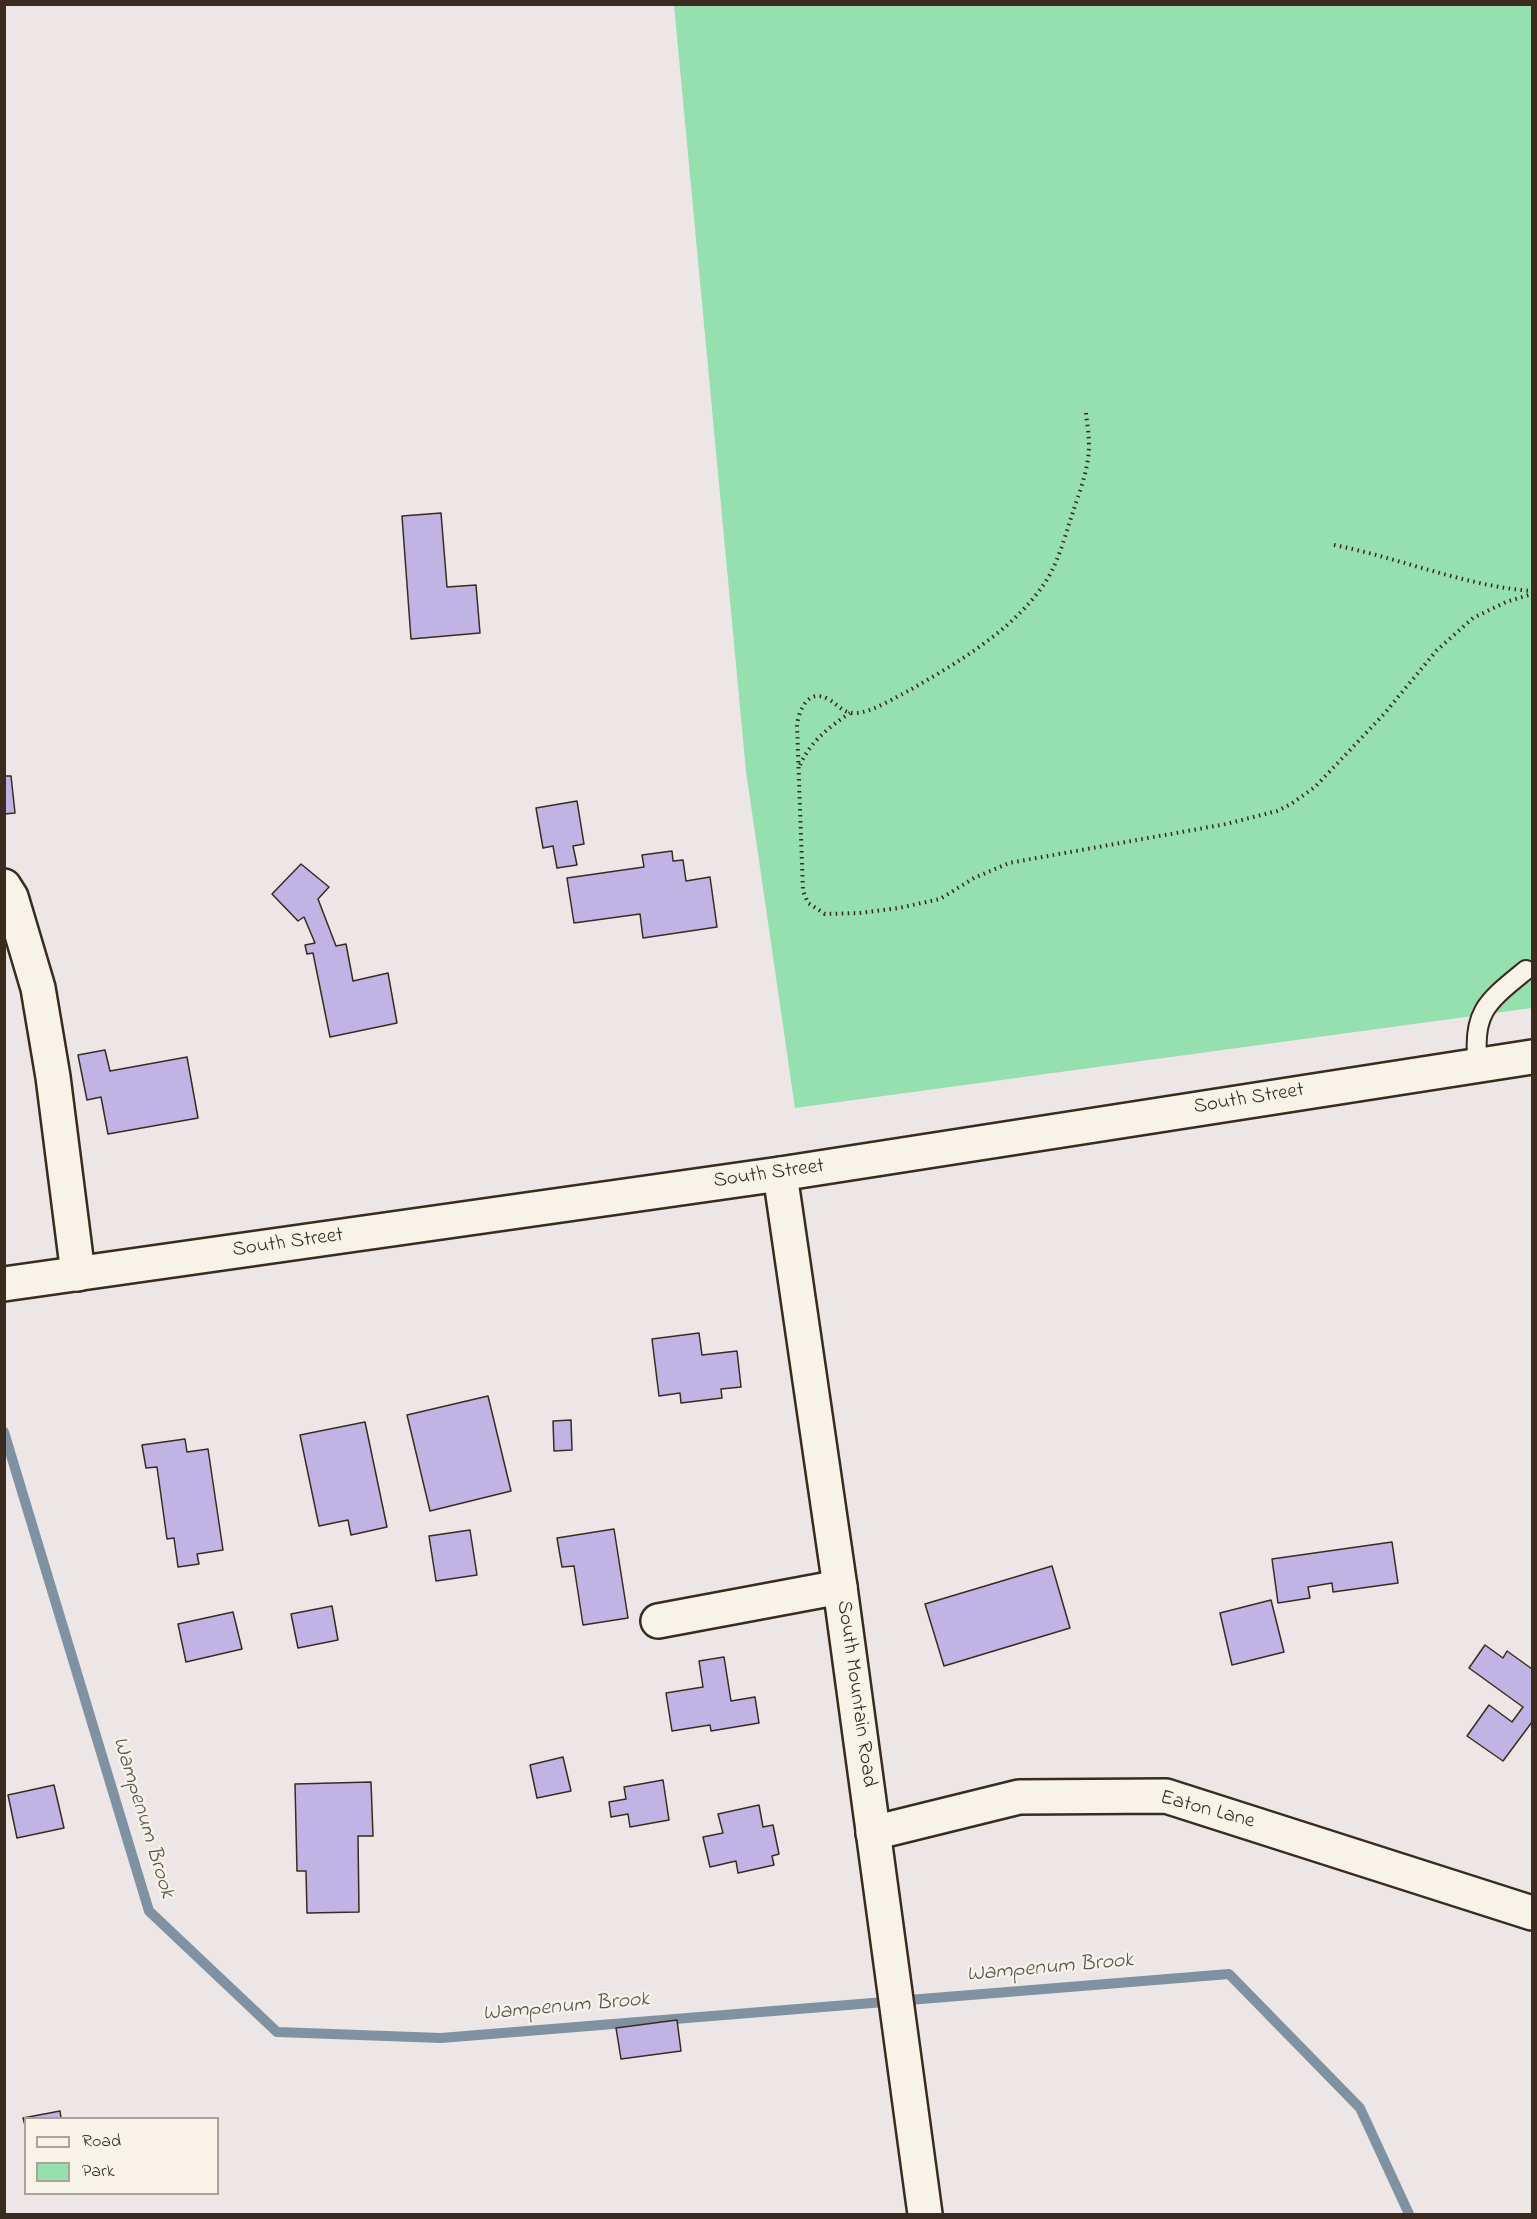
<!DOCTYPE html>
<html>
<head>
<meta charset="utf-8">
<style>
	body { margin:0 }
	#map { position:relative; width:1537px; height:2219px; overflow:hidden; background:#ece6e7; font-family:"Indie Flower",sans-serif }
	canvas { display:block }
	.frame { position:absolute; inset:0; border:6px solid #3b2a1e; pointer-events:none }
	.legend { position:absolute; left:24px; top:2117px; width:195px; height:78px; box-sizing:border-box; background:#f7f3e8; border:2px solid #aca397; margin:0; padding:8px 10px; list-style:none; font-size:18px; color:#3b2a1e }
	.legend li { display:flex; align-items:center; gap:12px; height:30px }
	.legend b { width:30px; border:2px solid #aca397 }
</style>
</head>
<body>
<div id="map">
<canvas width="1537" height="2219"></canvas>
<div class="frame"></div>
<ul class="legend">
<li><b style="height:8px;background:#f7f3e8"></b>Road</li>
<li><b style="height:16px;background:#96dfae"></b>Park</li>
</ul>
</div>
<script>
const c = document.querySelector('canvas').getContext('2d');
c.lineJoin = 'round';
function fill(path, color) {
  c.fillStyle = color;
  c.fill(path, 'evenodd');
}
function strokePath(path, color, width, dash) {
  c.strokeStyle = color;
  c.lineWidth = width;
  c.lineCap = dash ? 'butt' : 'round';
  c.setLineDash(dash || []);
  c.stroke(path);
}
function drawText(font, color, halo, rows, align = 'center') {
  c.font = font + ' "Indie Flower",sans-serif';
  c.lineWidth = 4.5;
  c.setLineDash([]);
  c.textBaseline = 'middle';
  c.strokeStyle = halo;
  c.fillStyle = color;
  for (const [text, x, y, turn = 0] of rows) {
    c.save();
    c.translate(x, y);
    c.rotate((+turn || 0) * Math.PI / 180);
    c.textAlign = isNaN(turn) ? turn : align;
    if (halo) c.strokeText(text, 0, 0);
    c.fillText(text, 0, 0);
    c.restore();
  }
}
const green = new Path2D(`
	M 674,5 L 1532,5 L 1532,1008 L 795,1108 L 746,771 Z`);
const stream = new Path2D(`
	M 4,1432 L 149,1911 L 277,2032 L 441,2038 L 1229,1974 L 1360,2108 L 1409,2214`);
const building = new Path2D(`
	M 441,513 L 447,587 L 476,585 L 480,633 L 411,639 L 402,516 Z
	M 4,776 L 11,776 L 15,813 L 4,814 Z
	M 577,801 L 584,844 L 573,846 L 577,865 L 557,868 L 553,846 L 543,848 L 536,808 Z
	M 672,851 L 673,861 L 683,860 L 686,881 L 710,877 L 717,927 L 643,938 L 640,914 L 574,923 L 567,878 L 644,867 L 642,855 Z
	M 301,864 L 329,887 L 318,899 L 336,946 L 346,944 L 353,981 L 388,973 L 397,1023 L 330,1037 L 313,953 L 307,954 L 305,945 L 315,943 L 304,917 L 298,921 L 272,894 Z
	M 105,1050 L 110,1071 L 187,1057 L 198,1118 L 108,1134 L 101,1097 L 87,1100 L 78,1055 Z
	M 699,1333 L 702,1355 L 737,1351 L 741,1387 L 721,1389 L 722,1398 L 681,1403 L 680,1393 L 659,1396 L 652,1339 Z
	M 488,1396 L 511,1491 L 430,1511 L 407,1415 Z
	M 571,1420 L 572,1450 L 554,1451 L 553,1421 Z
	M 365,1422 L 387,1527 L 351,1535 L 348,1520 L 319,1526 L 300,1435 Z
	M 185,1439 L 187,1452 L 208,1449 L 223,1550 L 197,1554 L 199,1564 L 178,1567 L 174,1538 L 167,1539 L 157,1467 L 146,1468 L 142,1445 Z
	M 614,1529 L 628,1618 L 583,1625 L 574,1566 L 562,1567 L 557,1538 Z
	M 470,1530 L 477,1575 L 436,1581 L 429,1536 Z
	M 1392,1542 L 1398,1583 L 1333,1592 L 1332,1583 L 1308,1587 L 1310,1598 L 1278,1603 L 1272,1559 Z
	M 1052,1566 L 1070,1628 L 944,1666 L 925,1604 Z
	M 1271,1600 L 1284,1652 L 1232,1665 L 1220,1613 Z
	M 332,1606 L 338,1640 L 298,1648 L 291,1614 Z
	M 233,1612 L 242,1649 L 186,1662 L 178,1624 Z
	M 1485,1645 L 1503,1658 L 1507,1651 L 1532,1669 L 1532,1722 L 1503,1761 L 1467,1736 L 1489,1705 L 1512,1722 L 1523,1707 L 1469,1668 Z
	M 724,1657 L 731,1701 L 755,1697 L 759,1723 L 711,1731 L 710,1725 L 672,1731 L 666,1693 L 703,1687 L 699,1661 Z
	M 563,1757 L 571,1791 L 537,1798 L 530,1765 Z
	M 663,1780 L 669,1820 L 630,1827 L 628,1814 L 611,1817 L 609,1802 L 626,1799 L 624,1787 Z
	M 371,1782 L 373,1836 L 358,1836 L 359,1912 L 307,1913 L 306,1871 L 297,1871 L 295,1784 Z
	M 54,1785 L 64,1828 L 17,1838 L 8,1795 Z
	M 759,1805 L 763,1827 L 773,1825 L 779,1854 L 772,1856 L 774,1865 L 738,1873 L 736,1861 L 710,1867 L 703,1837 L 723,1833 L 718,1814 Z
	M 677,2020 L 681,2051 L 621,2059 L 616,2028 Z
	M 60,2111 L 61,2118 L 26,2118 L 26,2129 L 23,2118 Z`);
const path = new Path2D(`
	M 1086,413 C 1087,423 1089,434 1089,445 C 1089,469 1079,493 1072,515 C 1064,539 1057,567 1042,587 C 1010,632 957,663 910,690 C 896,697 871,713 855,713 C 842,713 839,705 828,699 C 808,688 799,710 797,725 L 803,891 L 808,903 L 825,914 L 859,913 L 899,908 L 940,899 L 974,878 L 1009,863 L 1226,824 L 1277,811 L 1291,804 L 1315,787 L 1384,714 L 1437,650 L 1473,618 L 1506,602 L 1532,594
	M 1334,545 C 1400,558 1465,586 1532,591
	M 800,765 C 811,741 829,727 850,713`);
const lane = new Path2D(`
	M 1478,1065 C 1471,1012 1488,1001 1526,970`);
const street = new Path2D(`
	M 4,886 L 11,897 L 38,988 L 53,1077 L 78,1274
	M 658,1621 L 840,1587
	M 873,1833 L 1019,1797 L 1166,1796 L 1532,1913`);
const secondary = new Path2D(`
	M 780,1174 L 840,1587 L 925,2214`);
const highway = new Path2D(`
	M 4,1284 L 780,1174 L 1532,1057`);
const streetNames = [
	["South Street",1249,1100,-9],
	["South Street",769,1175,-8],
	["South Street",288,1244,-8],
	["South Mountain Road",855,1694,82],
	["Eaton Lane",1207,1811,15]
];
const waterNames = [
	["Wampenum Brook",142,1818,73],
	["Wampenum Brook",1050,1969,-5],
	["Wampenum Brook",566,2008,-5]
];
fill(green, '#96dfae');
strokePath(stream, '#8091a1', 10);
fill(building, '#c0b4e5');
strokePath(building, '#3b2a1e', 1.5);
strokePath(lane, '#3b2a1e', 22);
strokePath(street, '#3b2a1e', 38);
strokePath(secondary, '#3b2a1e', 38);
strokePath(highway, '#3b2a1e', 38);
strokePath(path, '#3b2a1e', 4, [1.5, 4.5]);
strokePath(lane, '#f7f3e8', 18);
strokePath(street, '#f7f3e8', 33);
strokePath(secondary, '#f7f3e8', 33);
strokePath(highway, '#f7f3e8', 33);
drawText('21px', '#3b2a1e', '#f7f3e8', streetNames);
drawText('italic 22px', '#585554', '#f7f3e8', waterNames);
</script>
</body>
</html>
